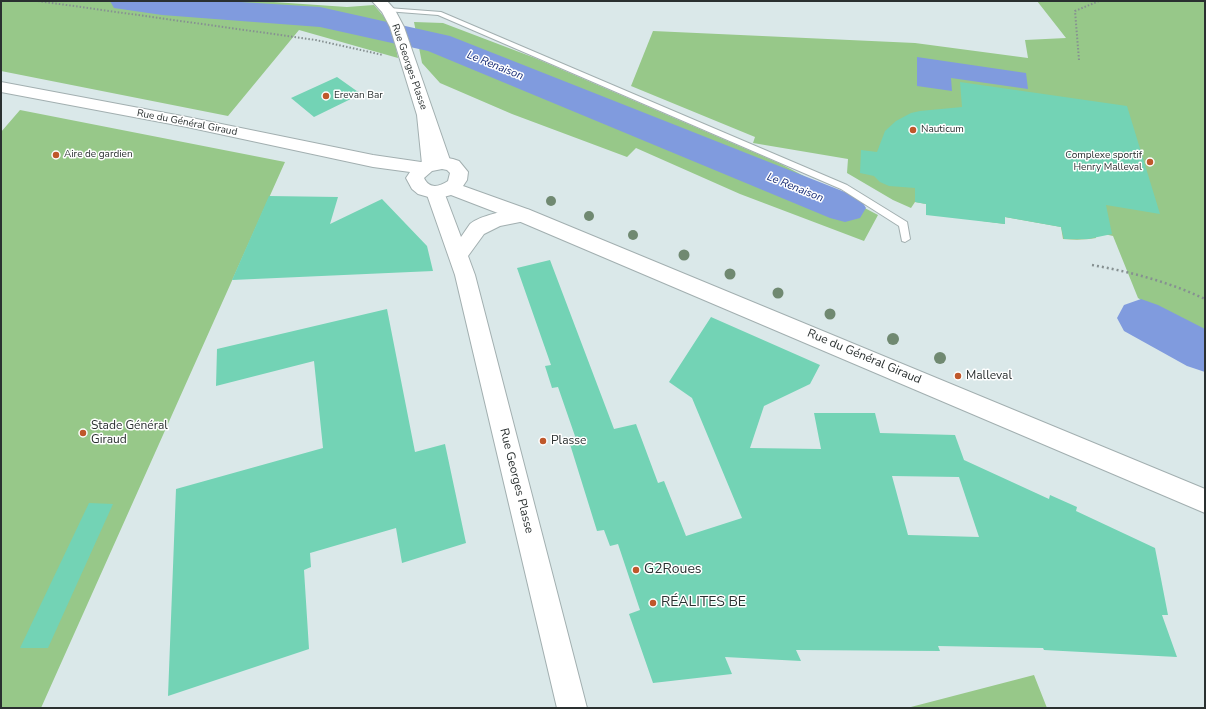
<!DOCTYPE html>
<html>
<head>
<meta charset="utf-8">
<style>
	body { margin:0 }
	#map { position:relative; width:1206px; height:709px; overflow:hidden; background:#dae8e9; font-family:"Nunito Sans",sans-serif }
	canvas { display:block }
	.frame { position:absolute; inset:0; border:2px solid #2a3030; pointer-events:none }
</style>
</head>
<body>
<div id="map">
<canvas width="1206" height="709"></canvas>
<div class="frame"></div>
</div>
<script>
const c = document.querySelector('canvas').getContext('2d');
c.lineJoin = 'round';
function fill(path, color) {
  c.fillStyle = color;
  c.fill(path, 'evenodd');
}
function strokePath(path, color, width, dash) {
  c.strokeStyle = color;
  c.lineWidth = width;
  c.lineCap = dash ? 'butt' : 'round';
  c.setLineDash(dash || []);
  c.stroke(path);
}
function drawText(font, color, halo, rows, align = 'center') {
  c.font = font + ' "Nunito Sans",sans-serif';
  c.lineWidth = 3;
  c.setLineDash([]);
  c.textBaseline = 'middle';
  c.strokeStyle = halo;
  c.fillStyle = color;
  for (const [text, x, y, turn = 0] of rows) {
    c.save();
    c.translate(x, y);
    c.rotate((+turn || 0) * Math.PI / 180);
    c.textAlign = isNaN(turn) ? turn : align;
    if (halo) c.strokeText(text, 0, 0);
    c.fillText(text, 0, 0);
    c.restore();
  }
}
const green = new Path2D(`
	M 1,1 L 259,1 L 347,7 L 374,5 L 391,25 L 398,58 L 299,30 L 228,116 L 1,71 Z
	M 1037,1 L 1205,1 L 1205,339 L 1138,298 L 1113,236 L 1095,232 L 1096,238 C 1085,240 1075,240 1063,239 L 1061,227 L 1005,217 L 1005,224 L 982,221 L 926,204 L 915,202 L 911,208 L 893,200 L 847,173 L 848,159 L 753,143 L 755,137 L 631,86 L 653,31 L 915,43 L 1028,58 L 1025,40 L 1066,38 Z
	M 414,22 L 443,23 L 535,58 L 781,164 L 878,215 L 864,241 L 740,194 L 636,148 L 627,157 L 512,114 L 440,83 L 422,63 Z
	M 20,110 L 285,162 L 41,708 L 1,708 L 1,132 Z
	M 1034,675 L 1047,708 L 907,708 Z`);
const water = new Path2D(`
	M 917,57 L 1026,73 L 1028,89 L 951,78 L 952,91 L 917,86 Z`);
const river = new Path2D(`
	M 110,1 L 225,1 L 320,7 L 450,36 L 860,198 L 866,208 L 860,218 L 845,222 L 830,218 L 428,51 L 320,27 L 162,15 L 114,8 Z
	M 1141,299 L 1158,305 L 1205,329 L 1205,372 L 1187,366 L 1124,331 L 1117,318 L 1124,305 Z`);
const building = new Path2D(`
	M 337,77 L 361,94 L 314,117 L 291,98 Z
	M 960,82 L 1127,106 L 1160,214 L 1106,205 L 1112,234 L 1088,239 L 1064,239 L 1061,227 L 1005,217 L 1005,224 L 926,215 L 926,204 L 915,202 L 915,188 L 889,186 L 880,182 L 874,176 L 860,173 L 861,150 L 877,152 L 885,131 L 896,121 L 911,113 L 920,111 L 962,107 Z
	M 269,196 L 338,197 L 330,224 L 382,199 L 427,246 L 433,271 L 232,280 Z
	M 550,260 L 614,429 L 636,424 L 658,483 L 664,481 L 686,536 L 742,518 L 692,398 L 669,382 L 711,317 L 820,365 L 810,384 L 764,406 L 750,448 L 821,449 L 814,413 L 875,413 L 880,433 L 955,435 L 964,460 L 1049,499 L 1050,495 L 1077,507 L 1076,511 L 1155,548 L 1168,615 L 1162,615 L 1177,657 L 1044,650 L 1043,648 L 938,646 L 940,651 L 796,650 L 801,661 L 725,657 L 732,674 L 653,683 L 629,614 L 640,610 L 618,544 L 610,546 L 604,530 L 597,531 L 569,441 L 576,439 L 558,387 L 552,388 L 545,366 L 551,365 L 517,268 ZM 892,476 L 959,477 L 979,537 L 908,535 Z
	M 387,309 L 415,452 L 445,444 L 466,543 L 402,563 L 396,528 L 310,553 L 311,567 L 304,570 L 309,649 L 168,696 L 176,489 L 323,448 L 314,361 L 216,386 L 217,349 Z
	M 89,503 L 113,504 L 48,648 L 20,648 Z`);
const pathFar1 = new Path2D(`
	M 38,1 L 316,40 L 383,55
	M 1079,60 L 1075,11 L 1099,1`);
const path = new Path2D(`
	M 1092,265 C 1131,272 1169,282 1205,299`);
const lane = new Path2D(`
	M 388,8 L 441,12 L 847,185 L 907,222 L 910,239 L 905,242 L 902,241 L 899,226 L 841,189 L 438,15 L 386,11 L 386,9 Z`);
const street = new Path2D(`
	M 372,1 L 387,1 L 395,10 L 404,27 L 451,163 L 448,167 L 431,170 L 425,168 L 422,164 L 417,115 L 390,27 L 382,12 Z
	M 435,186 L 441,188 L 444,192 L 461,237 C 464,233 467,228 470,224 C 481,215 516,207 530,210 L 532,215 L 530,220 L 500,226 L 484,234 L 468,256 L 475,275 L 587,708 L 557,708 L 455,275 L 426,192 L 429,188 Z`);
const secondary = new Path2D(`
	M 1,82 L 187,117 L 373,155 L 421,162 L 442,157 L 453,159 L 459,161 L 468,172 L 467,180 L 463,186 L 530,210 L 1205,489 L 1205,513 L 516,220 L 451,195 L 440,198 L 432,198 L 418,194 L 412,189 L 406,178 L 410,172 L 373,167 L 187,127 L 1,92 ZM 442,169 L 447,170 L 450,173 L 448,181 C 439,187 429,189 424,178 L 432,171 Z`);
const trees = [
	[551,201,5],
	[589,216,5],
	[633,235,5],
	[684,255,5.5],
	[730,274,5.5],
	[778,293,5.5],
	[830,314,5.5],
	[893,339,6],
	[940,358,6]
];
const markers = [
	[326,96,4,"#bf582b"],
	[913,130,4,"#bf582b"],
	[56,155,4,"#bf582b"],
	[1150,162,4,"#bf582b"],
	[958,376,4,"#bf582b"],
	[83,433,4,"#bf582b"],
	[543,441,4,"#bf582b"],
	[636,570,4,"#bf582b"],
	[653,603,4,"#bf582b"]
];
const farStreetnames = [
	["Rue Georges Plasse",409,67,71],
	["Rue du Général Giraud",187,123,11]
];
const farPoinames = [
	["Erevan Bar",334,96],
	["Nauticum",921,130],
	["Aire de gardien",64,155],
	["Complexe sportif",1142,156,"right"],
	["Henry Malleval",1142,168,"right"]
];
const farWaternames = [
	["Le Renaison",495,66,22],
	["Le Renaison",795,188,22]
];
const streetNames = [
	["Rue du Général Giraud",864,357,23],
	["Rue Georges Plasse",516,481,76]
];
const poiNames = [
	["Malleval",966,376],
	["Stade Général",91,426],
	["Giraud",91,440],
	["Plasse",551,441]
];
const nearPoinames = [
	["G2Roues",644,570],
	["RÉALITES BE",661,603]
];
fill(green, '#97c889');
fill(water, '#809bde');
fill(river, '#809bde');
fill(building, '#73d3b5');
strokePath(lane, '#a2afb0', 2);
strokePath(street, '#a2afb0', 2);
strokePath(secondary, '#a2afb0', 2);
strokePath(pathFar1, '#869091', 2, [1.5, 2]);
strokePath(path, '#869091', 2.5, [2, 3]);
fill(lane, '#fff');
fill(street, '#fff');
fill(secondary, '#fff');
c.fillStyle = '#708971';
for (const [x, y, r] of trees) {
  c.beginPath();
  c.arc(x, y, r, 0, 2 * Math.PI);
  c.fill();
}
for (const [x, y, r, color] of markers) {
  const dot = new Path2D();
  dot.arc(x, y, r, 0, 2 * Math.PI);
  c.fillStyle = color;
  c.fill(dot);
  strokePath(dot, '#fff', 1.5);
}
drawText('10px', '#2a3030', '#fff', farStreetnames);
drawText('10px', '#2a3030', '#fff', farPoinames, 'left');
drawText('italic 11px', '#142975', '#fff', farWaternames);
drawText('12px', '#2a3030', '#fff', streetNames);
drawText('12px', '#2a3030', '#fff', poiNames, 'left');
drawText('14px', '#2a3030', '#fff', nearPoinames, 'left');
</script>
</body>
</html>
